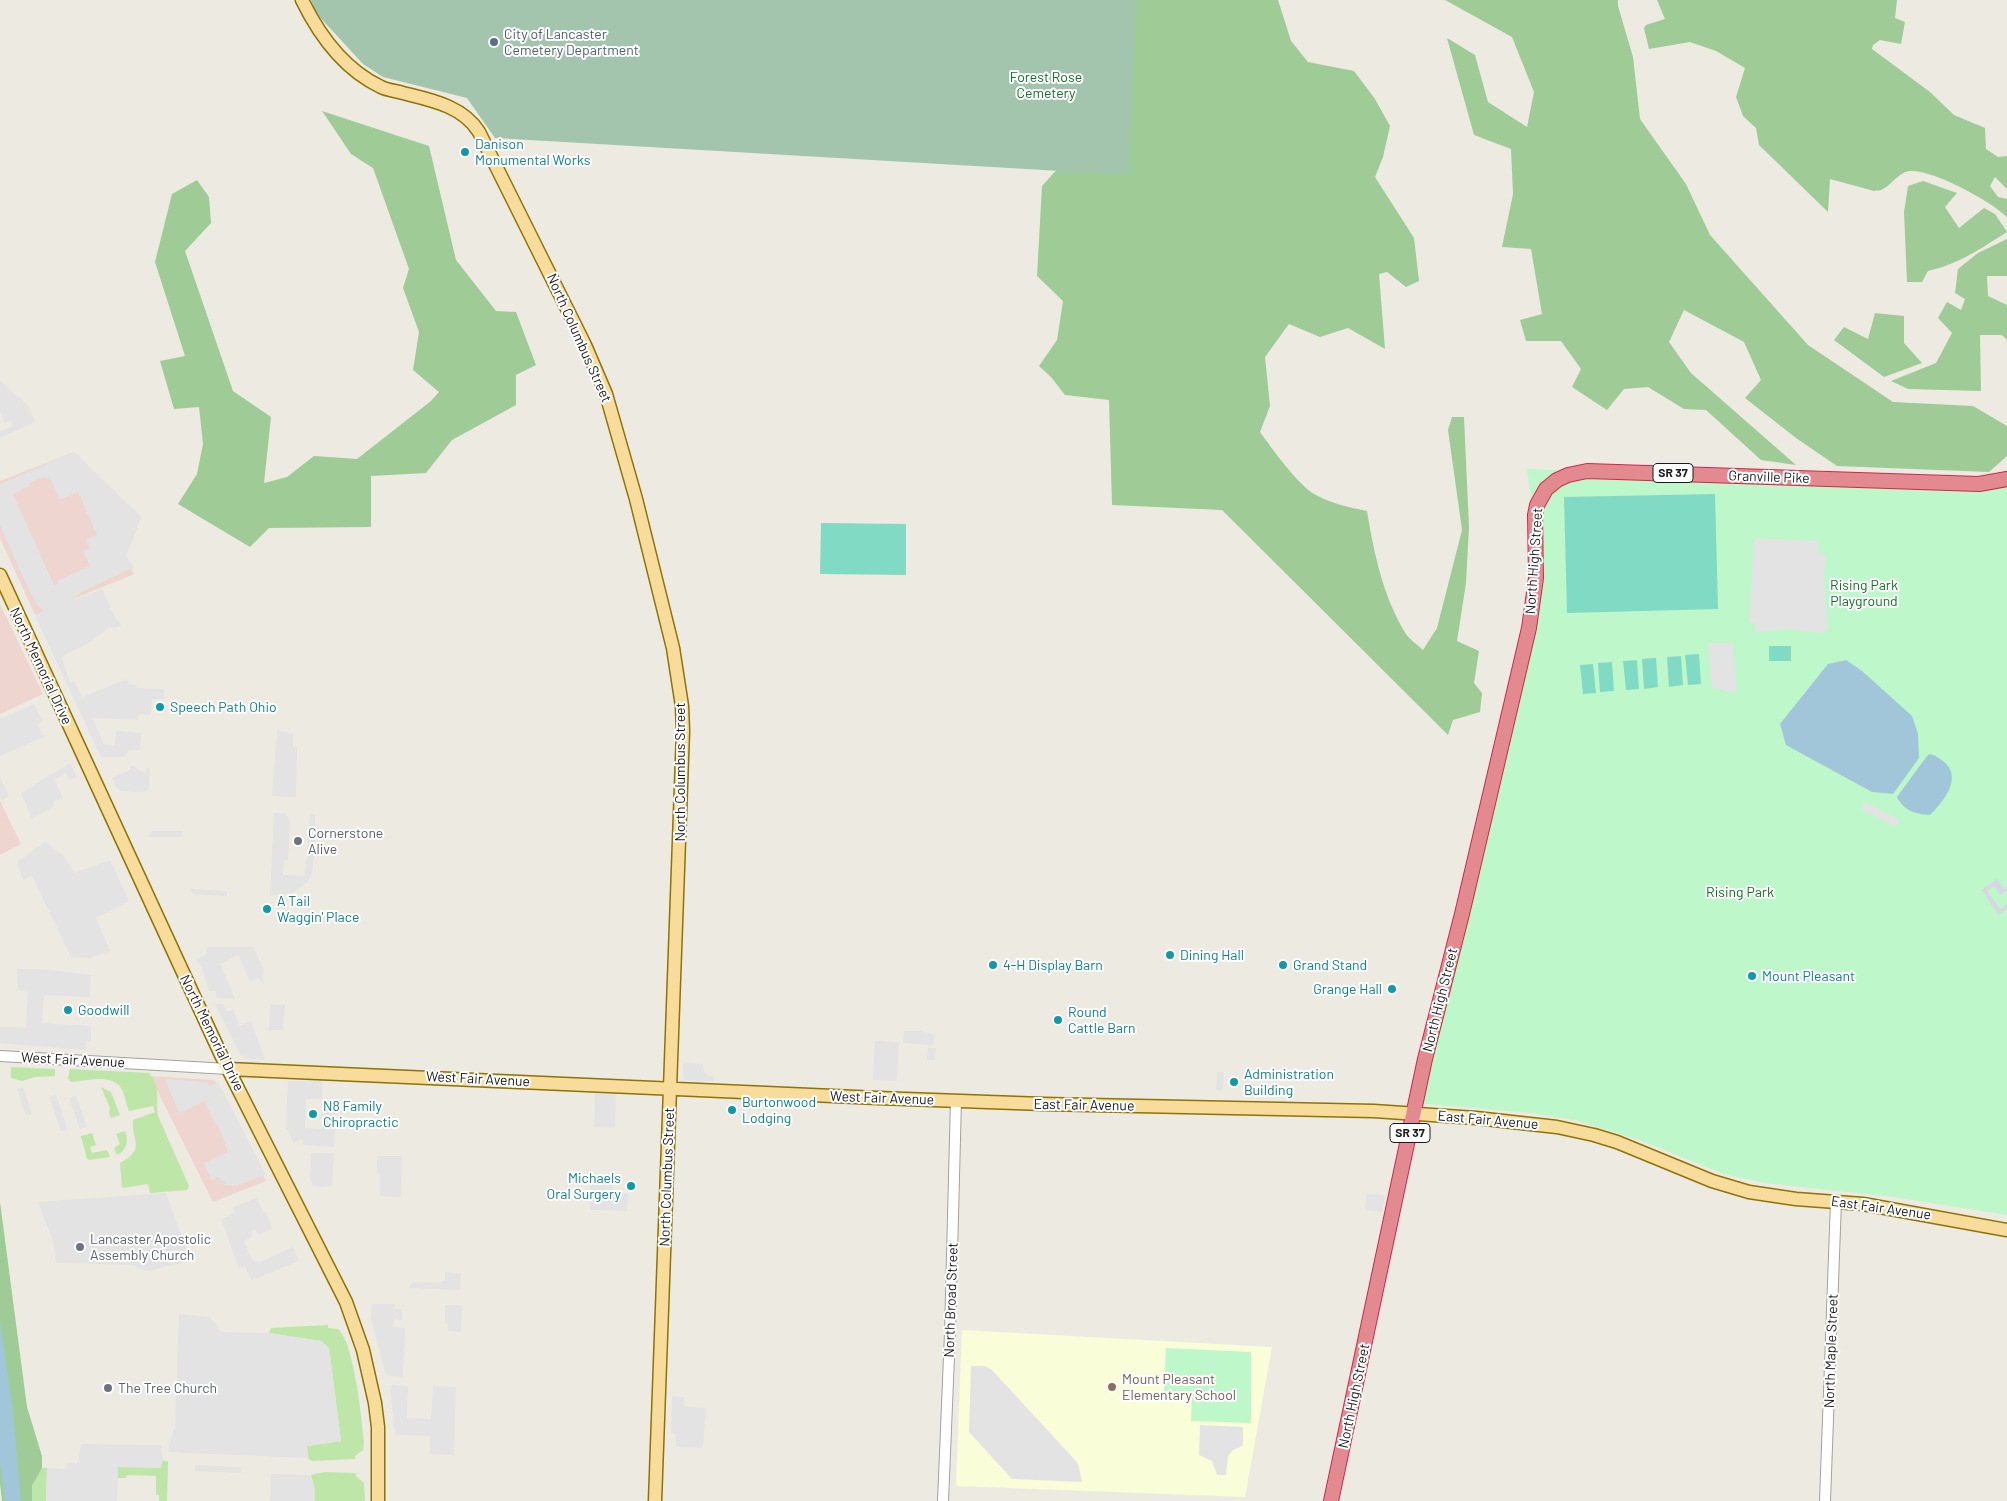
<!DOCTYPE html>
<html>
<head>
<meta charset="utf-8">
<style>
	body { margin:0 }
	canvas { display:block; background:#edeae1 }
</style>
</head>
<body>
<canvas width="2007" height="1501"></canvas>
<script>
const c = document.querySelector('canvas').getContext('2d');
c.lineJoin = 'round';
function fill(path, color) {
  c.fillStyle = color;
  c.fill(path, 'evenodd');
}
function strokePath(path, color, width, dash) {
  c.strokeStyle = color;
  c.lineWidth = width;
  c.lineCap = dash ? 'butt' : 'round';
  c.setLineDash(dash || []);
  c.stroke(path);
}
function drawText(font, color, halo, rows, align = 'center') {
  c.font = font + ' Barlow,sans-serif';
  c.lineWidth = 4;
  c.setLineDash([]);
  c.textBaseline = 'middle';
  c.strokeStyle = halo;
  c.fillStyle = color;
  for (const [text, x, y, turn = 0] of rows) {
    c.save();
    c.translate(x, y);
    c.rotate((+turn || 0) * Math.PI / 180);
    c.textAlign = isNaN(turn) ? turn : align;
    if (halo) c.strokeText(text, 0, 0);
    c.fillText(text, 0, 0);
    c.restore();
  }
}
const commercial = new Path2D(`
	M 74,452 L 141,517 L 126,556 L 134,574 L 35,615 L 0,538 L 0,481 Z
	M 0,604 L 43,694 L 0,714 Z
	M 0,801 L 21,844 L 0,855 Z
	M 150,1076 L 215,1080 L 266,1181 L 213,1202 Z`);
const education = new Path2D(`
	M 962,1330 L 1272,1347 L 1245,1497 L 956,1486 Z`);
const grass = new Path2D(`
	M 11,1067 L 55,1069 L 55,1076 L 35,1077 L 22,1081 L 11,1078 Z
	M 70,1069 L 149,1073 C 162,1090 155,1097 158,1116 L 189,1186 L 187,1190 L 150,1193 L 148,1184 L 122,1188 L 120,1163 C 147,1148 131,1140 133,1120 L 155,1112 L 153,1106 L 129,1111 C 126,1104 125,1094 121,1088 C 111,1073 86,1081 71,1082 L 68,1078 Z
	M 101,1087 L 111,1092 L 120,1115 L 111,1118 L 109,1112 L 110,1108 Z
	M 125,1131 C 129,1141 127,1150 117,1155 L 114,1148 L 120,1144 L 116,1134 Z
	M 92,1133 L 96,1145 L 90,1147 L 92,1153 L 107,1150 L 110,1157 L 89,1160 L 87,1159 L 81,1136 Z
	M 328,1325 L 328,1328 L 338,1329 C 354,1342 362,1420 364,1442 L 363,1450 L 355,1456 L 355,1459 L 311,1461 L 308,1458 L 307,1446 L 341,1441 L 329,1348 L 321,1341 L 269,1333 L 271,1328 Z
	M 163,1460 L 168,1462 L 167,1501 L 159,1501 L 159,1495 L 156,1495 L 156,1476 L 127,1475 L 126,1478 L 118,1478 L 118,1467 L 160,1468 Z
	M 42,1468 L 47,1468 L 46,1501 L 32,1501 L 32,1486 Z
	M 324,1472 L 356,1473 L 356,1476 L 364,1483 L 365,1501 L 315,1501 L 315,1490 L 311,1475 Z`);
const forest = new Path2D(`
	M 1118,0 L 1278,0 L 1291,41 L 1308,62 L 1354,71 L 1375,99 L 1390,126 L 1383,157 L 1375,177 L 1414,238 L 1419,281 L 1406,287 L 1387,272 L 1379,274 L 1385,349 L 1348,328 L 1320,337 L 1289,324 L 1265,357 L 1270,406 L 1260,432 C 1273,450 1294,479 1311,492 C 1327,503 1349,507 1367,511 C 1374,553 1383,597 1406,634 C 1410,640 1418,645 1423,650 L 1437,628 L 1462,530 L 1448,430 L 1452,417 L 1464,417 L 1469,527 L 1466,583 L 1457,641 L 1479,651 L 1474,683 L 1482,693 L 1480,712 L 1453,720 L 1448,735 L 1222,510 L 1112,505 L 1109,400 L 1065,395 L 1051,377 L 1039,366 L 1057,340 L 1063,301 L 1037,276 L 1042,186 L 1061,165 Z
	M 1445,0 L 1618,0 L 1618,6 L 1633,57 L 1640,119 L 1686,184 L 1710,235 L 1808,345 L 1893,402 L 1973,406 L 2007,426 L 2007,456 L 1989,472 L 1837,466 L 1796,438 L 1745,398 L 1761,380 L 1744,342 L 1684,310 L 1669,342 L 1691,373 L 1796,465 L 1761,460 L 1706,410 L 1684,409 L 1648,387 L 1624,389 L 1607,410 L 1572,387 L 1581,369 L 1561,341 L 1526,341 L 1520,320 L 1542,314 L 1531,249 L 1502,247 L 1513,194 L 1511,149 L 1474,135 L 1447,38 L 1475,55 L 1488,102 L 1527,127 L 1534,92 L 1512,37 Z
	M 1657,0 L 1897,0 L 1895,18 L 1905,22 L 1901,44 L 1880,40 L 1873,45 L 1872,49 L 1930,92 L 1954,115 L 1985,128 L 1986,149 L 1998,157 L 2007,156 L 2007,189 L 1995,177 L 1990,186 L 1998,197 L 2007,199 L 2007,217 C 1991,201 1932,169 1910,171 C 1898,172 1890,187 1881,190 C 1879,191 1876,190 1874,191 L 1830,179 L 1828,212 L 1759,145 L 1756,128 L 1743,116 L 1736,97 L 1745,68 L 1716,51 L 1690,42 L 1649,49 L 1644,28 L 1646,25 L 1665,19 Z
	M 322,111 L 429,146 L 456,260 L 496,311 L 516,312 L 536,365 L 516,375 L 516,405 L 452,440 L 426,473 L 371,476 L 371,527 L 269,528 L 250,547 L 178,504 L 197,474 L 203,444 L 199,407 L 174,409 L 160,361 L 185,356 L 155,262 L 172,194 L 197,180 L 209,197 L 211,223 L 185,251 L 233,391 L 271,417 L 264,483 L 287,477 L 314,456 L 357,459 L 431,401 L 439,392 L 413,370 L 419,332 L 403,288 L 409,269 L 373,168 L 351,154 Z
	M 1923,181 L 1957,193 L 1945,207 L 1959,228 L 1984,208 L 1995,214 L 2007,232 C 1980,249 1959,264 1928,271 L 1922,282 L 1907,282 L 1904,212 L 1908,186 Z
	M 2007,239 L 2007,276 L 1987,276 L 1988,296 L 2007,305 L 2007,340 L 2002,335 L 1980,335 L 1981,391 L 1908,389 L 1891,381 L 1936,363 L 1952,333 L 1938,318 L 1947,302 L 1961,310 L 1965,299 L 1955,293 L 1958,269 L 1978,253 Z
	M 1875,313 L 1904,316 L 1904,343 L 1922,363 L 1884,377 L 1834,340 L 1844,327 L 1868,339 Z
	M 0,1202 L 27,1407 L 42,1456 L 42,1468 L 32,1486 L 32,1501 L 2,1501 L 0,1483 Z`);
const cemetery = new Path2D(`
	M 311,0 L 1136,0 L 1129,175 L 495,138 L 467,98 L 383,77 L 363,64 L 316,13 Z`);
const park = new Path2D(`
	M 1527,469 L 2007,486 L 2007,1215 L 1893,1197 L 1765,1183 L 1724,1174 L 1639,1140 L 1578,1121 L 1531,1113 L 1416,1103 L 1529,628 L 1535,526 Z
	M 1166,1348 L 1251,1352 L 1251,1423 L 1191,1421 L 1192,1395 L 1164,1393 Z`);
const pitch = new Path2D(`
	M 1715,494 L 1718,609 L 1567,613 L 1564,497 Z
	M 821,523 L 906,524 L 906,575 L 820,574 Z
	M 1769,646 L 1791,646 L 1791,661 L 1769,661 Z
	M 1699,654 L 1701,684 L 1688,685 L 1685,655 Z
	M 1681,656 L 1683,685 L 1669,687 L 1667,657 Z
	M 1656,658 L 1658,687 L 1644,689 L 1642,659 Z
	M 1637,660 L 1639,689 L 1626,690 L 1623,661 Z
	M 1612,662 L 1614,691 L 1600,692 L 1598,663 Z
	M 1593,664 L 1596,693 L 1583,694 L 1580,665 Z`);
const parking = new Path2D(`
	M 0,381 L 28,405 L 35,422 L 0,438 L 0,432 L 13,426 L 11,420 L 5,423 L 0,412 Z
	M 74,452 L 141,517 L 126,556 L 134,567 L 84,591 L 73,599 L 75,600 L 102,589 L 116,619 L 119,620 L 121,626 L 116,628 L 109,627 L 88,644 L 64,655 L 62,658 L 70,683 L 74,681 L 82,697 L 127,679 L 129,684 L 135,685 L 137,688 L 164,689 L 164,699 L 152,699 L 151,715 L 139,714 L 138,720 L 92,718 L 104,744 L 115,745 L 116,731 L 141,733 L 140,750 L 129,750 L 125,757 L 101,757 L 36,618 L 37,614 L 45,611 L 38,606 L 28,588 L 0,525 L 0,484 ZM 44,477 L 51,480 L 60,500 L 78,492 L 97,535 L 86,540 L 90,548 L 83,551 L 90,566 L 57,581 L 58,584 L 54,585 L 13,494 L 30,486 L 29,483 Z
	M 1754,538 L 1819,541 L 1819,553 L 1826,555 L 1824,578 L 1828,630 L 1822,633 L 1790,629 L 1755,632 L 1755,623 L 1749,623 Z
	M 1708,643 L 1733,643 L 1737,691 L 1730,692 L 1719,689 L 1712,689 Z
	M 34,704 L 42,721 L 38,725 L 42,734 L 46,736 L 0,756 L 0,719 Z
	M 277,730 L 293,734 L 293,747 L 297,747 L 296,797 L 272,796 Z
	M 70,763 L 77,777 L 70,780 L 65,773 L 55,780 L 63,799 L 53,801 L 54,806 L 32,819 L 21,793 Z
	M 131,765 L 145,773 L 149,767 L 150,768 L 149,789 L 143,792 L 120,791 L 119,788 L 117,788 L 112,778 L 128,771 Z
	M 0,777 L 9,796 L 2,800 L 0,796 Z
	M 1864,802 L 1900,820 L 1896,827 L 1861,809 Z
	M 274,813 L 286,813 L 290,822 L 288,860 L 284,860 L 283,875 L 305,876 L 310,814 L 315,815 L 315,850 L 312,873 L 308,882 L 292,893 L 270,896 Z
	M 152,831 L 183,831 L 180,837 L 148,837 Z
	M 46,842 L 63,855 L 74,873 L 110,860 L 129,901 L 96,918 L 110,951 L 89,958 L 71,957 L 32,876 L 23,880 L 17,862 Z
	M 190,889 L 227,891 L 227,896 L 193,894 Z
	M 207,947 L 253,947 L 264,970 L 262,983 L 259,978 L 250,981 L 238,955 L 220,964 L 235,999 L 216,998 L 216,991 L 209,991 L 202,968 L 196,960 L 205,955 Z
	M 17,969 L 42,969 L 91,975 L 90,997 L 44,995 L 42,1023 L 91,1026 L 91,1041 L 86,1041 L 86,1050 L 0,1043 L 0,1027 L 26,1028 L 28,992 L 18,990 Z
	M 215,1004 L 223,1004 L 227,1012 L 233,1009 L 240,1026 L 251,1021 L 265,1060 L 245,1058 L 241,1056 Z
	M 270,1004 L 285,1005 L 283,1030 L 269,1030 Z
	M 904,1031 L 921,1031 L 932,1034 L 934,1037 L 933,1045 L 903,1043 Z
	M 875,1041 L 899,1042 L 897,1081 L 873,1080 Z
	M 928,1048 L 936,1048 L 935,1060 L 927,1060 Z
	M 683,1063 L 703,1064 L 704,1072 L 707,1076 L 714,1076 L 714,1081 L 684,1080 Z
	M 1217,1072 L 1224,1072 L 1223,1091 L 1216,1090 Z
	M 165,1079 L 207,1082 L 210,1086 L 218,1082 L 266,1175 L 236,1186 L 224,1185 L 225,1183 L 217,1177 L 212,1181 L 204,1163 L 228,1152 L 219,1127 L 217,1124 L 215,1124 L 205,1103 L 210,1099 L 179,1113 Z
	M 288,1081 L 322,1081 L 322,1099 L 306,1099 L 305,1128 L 322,1129 L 323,1106 L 336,1106 L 334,1147 L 303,1145 L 303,1140 L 301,1139 L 294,1143 L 286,1127 Z
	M 23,1087 L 32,1114 L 26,1116 L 17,1089 Z
	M 595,1093 L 616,1094 L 615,1128 L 594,1127 Z
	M 56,1095 L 68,1130 L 61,1131 L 49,1097 Z
	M 76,1096 L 87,1127 L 80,1129 L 69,1098 Z
	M 311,1153 L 334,1153 L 332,1186 L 321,1187 L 312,1185 L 310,1178 Z
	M 377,1156 L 402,1156 L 401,1197 L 380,1196 L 380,1174 L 377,1173 Z
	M 590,1179 L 613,1179 L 613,1193 L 628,1194 L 627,1211 L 590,1210 Z
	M 166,1193 L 191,1261 L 146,1271 L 133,1265 L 56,1263 L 53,1241 L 38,1202 Z
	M 1366,1194 L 1385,1195 L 1382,1212 L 1365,1210 Z
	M 257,1198 L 263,1212 L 266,1212 L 272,1229 L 258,1235 L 255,1229 L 252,1230 L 252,1237 L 244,1241 L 250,1256 L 254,1261 L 260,1262 L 293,1247 L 299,1261 L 252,1280 L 245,1266 L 239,1268 L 221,1219 L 235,1213 L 233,1207 Z
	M 445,1272 L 461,1273 L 460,1290 L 408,1288 L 414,1282 L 441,1283 L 442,1281 L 445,1281 Z
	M 372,1304 L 395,1304 L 395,1309 L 402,1309 L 402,1320 L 394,1319 L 394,1327 L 405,1328 L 403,1377 L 386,1375 L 371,1319 Z
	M 445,1305 L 462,1305 L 461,1332 L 448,1331 L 448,1323 L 445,1323 Z
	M 179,1314 L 210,1317 L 221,1332 L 269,1333 L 321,1341 L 329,1348 L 341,1441 L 307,1446 L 308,1458 L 168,1452 L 171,1437 L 175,1428 Z
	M 971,1366 L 985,1366 L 992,1370 L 1075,1460 L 1078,1464 L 1082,1482 L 1012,1479 L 969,1432 Z
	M 390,1385 L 408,1386 L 407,1418 L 431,1419 L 433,1386 L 456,1387 L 454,1455 L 430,1454 L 430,1436 L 395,1435 Z
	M 672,1396 L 684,1397 L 684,1407 L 706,1408 L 703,1448 L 676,1447 L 676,1435 L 671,1433 Z
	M 1200,1425 L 1243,1427 L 1243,1446 L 1233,1450 L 1228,1456 L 1226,1475 L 1217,1475 L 1212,1461 L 1199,1455 Z
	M 81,1444 L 161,1445 L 163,1460 L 161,1462 L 161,1468 L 118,1467 L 117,1501 L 46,1501 L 47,1468 L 66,1469 L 67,1463 L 78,1463 Z
	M 195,1465 L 241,1467 L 241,1473 L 195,1471 Z
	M 271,1474 L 310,1475 L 315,1490 L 315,1501 L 270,1501 Z`);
const plaza = new Path2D(`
	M 1997,879 L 2004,889 L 2007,887 L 2007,890 L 2000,895 L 1994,886 L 1987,891 L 2000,909 L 2007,904 L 2007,909 L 1998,915 L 1982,890 Z`);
const water = new Path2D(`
	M 1846,660 L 1862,671 L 1912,716 L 1918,734 L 1919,758 L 1893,794 L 1872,792 L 1786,745 L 1780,724 L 1828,664 Z
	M 1929,754 C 1936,755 1938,758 1943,761 C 1964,777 1943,802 1930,815 C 1915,814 1904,811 1897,797 L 1924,760 Z
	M 0,1321 L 13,1412 L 21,1501 L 5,1501 L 0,1461 Z`);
const minor = new Path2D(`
	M 0,1056 L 228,1069
	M 943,1501 L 950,1333 L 956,1100
	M 1825,1501 L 1836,1201`);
const major = new Path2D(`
	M 302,0 C 319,35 345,70 381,87 C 387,90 396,91 403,93 C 431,100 463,106 479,132 L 585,345 L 606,394 L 636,499 L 673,648 L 682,706 L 683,731 L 655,1501
	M 0,575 L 221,1055 L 346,1302 L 363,1350 L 375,1403 L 378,1427 L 378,1501
	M 228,1069 L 878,1098 L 1043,1104 L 1374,1111 L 1476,1118 L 1557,1127 L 1594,1135 L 1617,1142 L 1712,1181 L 1749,1192 L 1796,1199 L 1863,1204 L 2007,1230`);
const highway = new Path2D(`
	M 1331,1501 L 1425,1059 L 1462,914 L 1529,628 L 1536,578 L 1535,515 L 1537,505 L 1546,489 L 1557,480 L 1568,475 L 1587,471 L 1979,484 L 2007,479`);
const markers = [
	[494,42,5,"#5c6f8a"],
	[465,152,5,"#0f9aa8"],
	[160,707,5,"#0f9aa8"],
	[298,841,5,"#6b7280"],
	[267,909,5,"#0f9aa8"],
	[1170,955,5,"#0f9aa8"],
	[993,965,5,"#0f9aa8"],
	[1283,965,5,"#0f9aa8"],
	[1752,976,5,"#0f9aa8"],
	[1392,989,5,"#0f9aa8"],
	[68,1010,5,"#0f9aa8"],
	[1058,1020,5,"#0f9aa8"],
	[1234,1082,5,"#0f9aa8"],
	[732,1110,5,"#0f9aa8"],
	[313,1114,5,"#0f9aa8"],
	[631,1186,5,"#0f9aa8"],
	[80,1247,5,"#6b7280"],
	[1112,1387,5,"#8d6e63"],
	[108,1388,5,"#6b7280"]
];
const shields = [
	[1673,473,40],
	[1410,1133,40]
];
const shieldNames = [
	["SR 37",1673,473],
	["SR 37",1410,1133]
];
const serviceNames = [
	["City of Lancaster",504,34],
	["Cemetery Department",504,50]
];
const parkNames = [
	["Forest Rose",1046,77],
	["Cemetery",1046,93],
	["Rising Park",1864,585],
	["Playground",1864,601],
	["Rising Park",1740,892]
];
const cultureNames = [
	["Danison",475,144],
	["Monumental Works",475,160],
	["Speech Path Ohio",170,707],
	["A Tail",277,901],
	["Waggin' Place",277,917],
	["Dining Hall",1180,955],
	["4-H Display Barn",1003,965],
	["Grand Stand",1293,965],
	["Mount Pleasant",1762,976],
	["Grange Hall",1382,989,"right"],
	["Goodwill",78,1010],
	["Round",1068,1012],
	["Cattle Barn",1068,1028],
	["Administration",1244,1074],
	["Building",1244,1090],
	["Burtonwood",742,1102],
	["Lodging",742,1118],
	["N8 Family",323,1106],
	["Chiropractic",323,1122],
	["Michaels",621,1178,"right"],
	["Oral Surgery",621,1194,"right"]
];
const streetNames = [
	["North Columbus Street",579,338,66],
	["Granville Pike",1769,477,2],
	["North High Street",1534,561,-86],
	["North Memorial Drive",41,666,65],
	["North Columbus Street",680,772,-90],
	["North High Street",1440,1000,-76],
	["North Memorial Drive",212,1033,64],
	["West Fair Avenue",73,1060,3],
	["West Fair Avenue",478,1079,3],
	["West Fair Avenue",882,1098,2],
	["East Fair Avenue",1084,1105,1],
	["East Fair Avenue",1488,1120,5],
	["North Columbus Street",667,1177,-88],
	["East Fair Avenue",1881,1208,8],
	["North Broad Street",951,1300,-88],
	["North Maple Street",1831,1351,-88],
	["North High Street",1354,1396,-78]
];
const worshipNames = [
	["Cornerstone",308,833],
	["Alive",308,849],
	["Lancaster Apostolic",90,1239],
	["Assembly Church",90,1255],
	["The Tree Church",118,1388]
];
const educationNames = [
	["Mount Pleasant",1122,1379],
	["Elementary School",1122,1395]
];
fill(commercial, '#eed5d0');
fill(education, '#f9fed9');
fill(grass, '#bee6a8');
fill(forest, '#9fcb97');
fill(cemetery, '#a3c5ad');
fill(park, '#bef7ca');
fill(pitch, '#81dac3');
fill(parking, '#e3e3e3');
fill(plaza, '#d7d6e2');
fill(water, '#a2c6d9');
strokePath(minor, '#a2a2a2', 12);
strokePath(major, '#8e7305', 15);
strokePath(highway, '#d0294c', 16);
strokePath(minor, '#fff', 10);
strokePath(major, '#f8dc9b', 12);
strokePath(highway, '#e28a8f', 14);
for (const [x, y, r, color] of markers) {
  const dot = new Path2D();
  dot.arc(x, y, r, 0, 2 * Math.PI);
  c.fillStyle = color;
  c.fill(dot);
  strokePath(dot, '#fff', 2);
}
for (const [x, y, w] of shields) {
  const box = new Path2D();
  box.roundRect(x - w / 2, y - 9.5, w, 19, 4);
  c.fillStyle = '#fff';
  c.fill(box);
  strokePath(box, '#1b1b1b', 1);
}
drawText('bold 12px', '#1b1b1b', null, shieldNames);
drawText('14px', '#4e5e75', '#fff', serviceNames, 'left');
drawText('14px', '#0f7425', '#fff', parkNames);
drawText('14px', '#0d838f', '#fff', cultureNames, 'left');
drawText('14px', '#1b1b1b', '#fff', streetNames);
drawText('14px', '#5b616d', '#fff', worshipNames, 'left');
drawText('14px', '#785e54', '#fff', educationNames, 'left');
</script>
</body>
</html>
